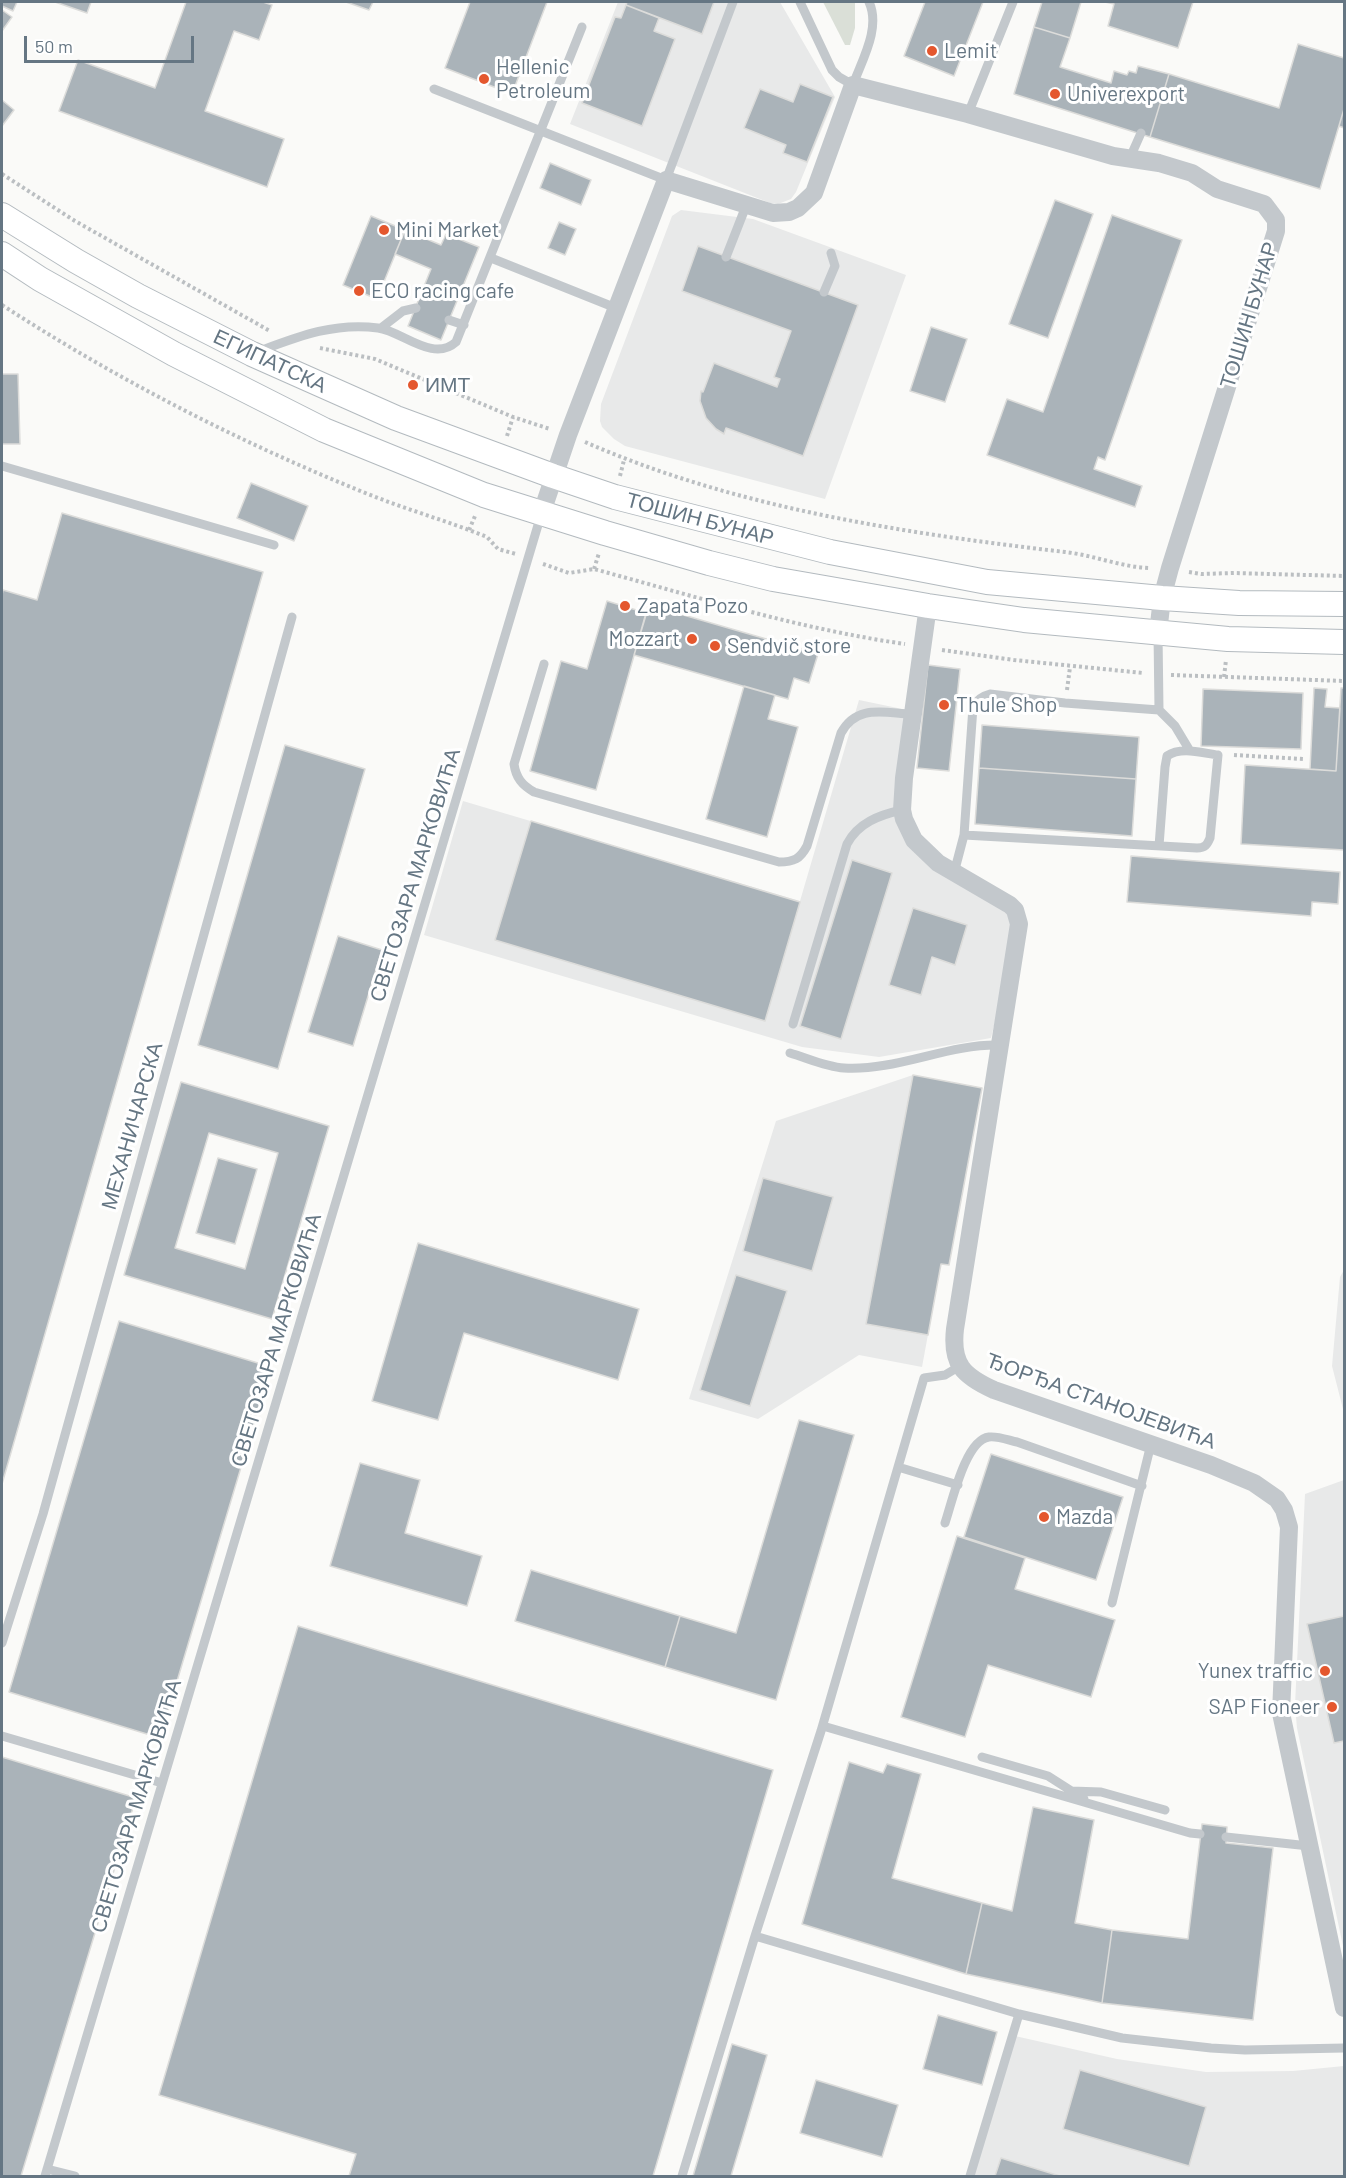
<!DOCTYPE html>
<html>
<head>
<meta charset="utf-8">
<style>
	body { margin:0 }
	#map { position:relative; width:1346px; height:2178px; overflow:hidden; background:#fafaf8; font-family:Barlow,sans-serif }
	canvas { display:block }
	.frame { position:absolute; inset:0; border:3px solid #657683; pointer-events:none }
	.scale { position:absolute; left:24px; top:36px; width:170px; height:27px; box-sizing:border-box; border:3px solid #657683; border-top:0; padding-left:8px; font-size:18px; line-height:21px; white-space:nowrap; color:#657683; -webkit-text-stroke:4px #fff; paint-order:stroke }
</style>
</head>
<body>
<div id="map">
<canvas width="1346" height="2178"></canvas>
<div class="frame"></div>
<div class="scale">50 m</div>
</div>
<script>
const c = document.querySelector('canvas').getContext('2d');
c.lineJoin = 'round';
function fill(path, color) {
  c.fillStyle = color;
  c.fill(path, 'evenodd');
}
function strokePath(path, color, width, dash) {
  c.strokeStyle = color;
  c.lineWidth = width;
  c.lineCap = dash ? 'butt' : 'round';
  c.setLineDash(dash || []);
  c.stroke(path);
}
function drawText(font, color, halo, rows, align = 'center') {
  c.font = font + ' Barlow,sans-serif';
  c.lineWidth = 6;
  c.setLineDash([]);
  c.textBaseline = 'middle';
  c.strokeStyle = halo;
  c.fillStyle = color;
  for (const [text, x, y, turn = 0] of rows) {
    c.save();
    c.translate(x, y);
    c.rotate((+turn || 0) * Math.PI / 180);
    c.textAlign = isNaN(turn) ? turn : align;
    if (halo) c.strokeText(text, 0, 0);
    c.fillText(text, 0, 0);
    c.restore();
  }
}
const built = new Path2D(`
	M 618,2 L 780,2 L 835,97 L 796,192 L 791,199 L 778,204 L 770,203 L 570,124 Z
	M 681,210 L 753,219 L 906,275 L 825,499 L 625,446 L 614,439 L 602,427 L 600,421 L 601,404 L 672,216 Z
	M 859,700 L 912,711 L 904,819 L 969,882 L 1019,924 L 991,1038 L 879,1057 L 802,1047 L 424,935 L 463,801 L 800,901 Z
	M 913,1075 L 982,1088 L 949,1265 L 941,1264 L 922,1367 L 859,1355 L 758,1419 L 689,1399 L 776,1121 Z
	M 1344,1270 L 1344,1413 L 1332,1366 L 1340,1277 Z
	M 1344,1480 L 1344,1951 L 1297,1728 L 1295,1705 L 1305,1494 Z
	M 1015,2036 L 1117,2059 L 1206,2072 L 1293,2071 L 1344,2066 L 1344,2176 L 971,2176 Z`);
const green = new Path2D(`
	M 823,2 L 855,2 L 855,28 L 850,45 L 845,45 Z`);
const building = new Path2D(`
	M 2,2 L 17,2 L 13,11 L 2,6 Z
	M 55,2 L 91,2 L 87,13 Z
	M 186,2 L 263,2 L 272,5 L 259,40 L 234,31 L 205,111 L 284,139 L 267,187 L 59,111 L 78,60 L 155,88 Z
	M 346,2 L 373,2 L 369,10 Z
	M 470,2 L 547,2 L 512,94 L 445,68 Z
	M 627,2 L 714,2 L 702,34 L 626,5 Z
	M 925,2 L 983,2 L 954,76 L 904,56 Z
	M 1042,2 L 1081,2 L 1070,38 L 1034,27 Z
	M 1105,2 L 1193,2 L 1178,48 L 1108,26 L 1114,4 Z
	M 626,5 L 659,18 L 654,31 L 675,39 L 642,126 L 582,103 L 615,17 L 621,18 Z
	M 2,10 L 12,17 L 2,31 Z
	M 1034,27 L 1070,38 L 1060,67 L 1111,83 L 1114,71 L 1127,75 L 1129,71 L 1136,73 L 1138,66 L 1169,74 L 1150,137 L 1014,94 Z
	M 1298,44 L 1344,58 L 1344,109 L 1320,189 L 1150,137 L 1169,74 L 1279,108 Z
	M 800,84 L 833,97 L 807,162 L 783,153 L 786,145 L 744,128 L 760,89 L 793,102 Z
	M 2,100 L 14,110 L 2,126 Z
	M 1344,109 L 1344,128 L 1339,126 Z
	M 550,163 L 591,180 L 581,205 L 540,188 Z
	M 1055,200 L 1093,214 L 1048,338 L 1009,324 Z
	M 1112,215 L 1182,240 L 1105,460 L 1098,457 L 1094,469 L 1142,486 L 1135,507 L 987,455 L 1007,399 L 1043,412 Z
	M 371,216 L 405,230 L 377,299 L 343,285 Z
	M 559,222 L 576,229 L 565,255 L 548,248 Z
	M 405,230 L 441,245 L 446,234 L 479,247 L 441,340 L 408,326 L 431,269 L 395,254 Z
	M 698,246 L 858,305 L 803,456 L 726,428 L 724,434 L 716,429 L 706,418 L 700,401 L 701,391 L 703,392 L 714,363 L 777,387 L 780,379 L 774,377 L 791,331 L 682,291 Z
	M 931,327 L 967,339 L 945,402 L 910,391 Z
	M 2,374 L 18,374 L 20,444 L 2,444 Z
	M 251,483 L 308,506 L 294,541 L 237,518 Z
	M 62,513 L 263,572 L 2,1484 L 2,595 L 3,590 L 37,600 Z
	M 607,601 L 646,613 L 596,790 L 530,771 L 561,661 L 587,669 Z
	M 649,605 L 818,654 L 809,683 L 794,678 L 788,699 L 634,655 Z
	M 928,665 L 960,669 L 949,771 L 917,768 Z
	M 744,686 L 775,695 L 768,719 L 798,727 L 767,837 L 706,819 Z
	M 1314,688 L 1327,689 L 1325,707 L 1340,708 L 1336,771 L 1310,769 Z
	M 1341,688 L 1344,688 L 1344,850 L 1241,844 L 1245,765 L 1336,771 Z
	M 1203,689 L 1303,693 L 1301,749 L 1201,746 Z
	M 982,725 L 1139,737 L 1136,779 L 979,768 Z
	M 285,745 L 365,769 L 278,1069 L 198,1045 Z
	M 979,768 L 1136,779 L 1132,836 L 975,824 Z
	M 531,821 L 800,902 L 765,1021 L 495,940 Z
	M 1131,856 L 1340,872 L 1338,904 L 1312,902 L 1311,916 L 1127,902 Z
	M 852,860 L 892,873 L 841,1039 L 800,1026 Z
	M 913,908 L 967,925 L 955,965 L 932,957 L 921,995 L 889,985 Z
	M 338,936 L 382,950 L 353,1046 L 308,1032 Z
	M 913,1075 L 982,1088 L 949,1265 L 941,1264 L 928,1335 L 866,1324 Z
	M 181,1082 L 329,1126 L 272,1319 L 124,1275 ZM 209,1133 L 278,1153 L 245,1269 L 175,1248 Z
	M 218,1158 L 257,1169 L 235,1244 L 196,1233 Z
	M 763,1178 L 833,1197 L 812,1271 L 743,1251 Z
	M 418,1243 L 639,1309 L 618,1380 L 464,1333 L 438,1420 L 372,1401 Z
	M 736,1275 L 787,1291 L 750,1406 L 700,1390 Z
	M 119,1321 L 271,1367 L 160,1738 L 9,1692 Z
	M 799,1420 L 854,1435 L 776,1700 L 665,1667 L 680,1616 L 736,1633 Z
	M 991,1454 L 1123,1497 L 1096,1580 L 964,1537 Z
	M 360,1463 L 420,1480 L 405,1533 L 482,1556 L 467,1606 L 330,1566 Z
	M 957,1536 L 1025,1558 L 1015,1589 L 1115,1620 L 1091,1697 L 988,1665 L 965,1737 L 901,1717 Z
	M 531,1570 L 680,1616 L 665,1667 L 515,1621 Z
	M 1344,1616 L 1344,1741 L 1334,1743 L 1307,1624 Z
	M 298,1626 L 773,1770 L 653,2176 L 349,2176 L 356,2154 L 159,2095 Z
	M 2,1757 L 136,1798 L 21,2176 L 2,2176 Z
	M 849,1762 L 883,1773 L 887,1764 L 921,1774 L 892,1878 L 982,1903 L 966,1974 L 802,1924 Z
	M 1033,1807 L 1094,1820 L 1075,1923 L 1112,1930 L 1102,2003 L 966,1974 L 982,1903 L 1012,1911 Z
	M 1202,1824 L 1227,1827 L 1226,1843 L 1273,1848 L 1253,2020 L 1102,2003 L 1112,1930 L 1188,1939 Z
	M 938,2015 L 997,2032 L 982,2085 L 923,2069 Z
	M 732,2044 L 767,2055 L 731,2176 L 693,2176 Z
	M 1080,2070 L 1206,2107 L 1189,2166 L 1063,2129 Z
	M 816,2080 L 898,2105 L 882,2157 L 800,2133 Z
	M 1001,2158 L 1060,2176 L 995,2176 Z`);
const path = new Path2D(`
	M 2,174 L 75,221 L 270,331
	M 2,305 C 115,378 233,439 358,490 C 401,508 445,520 487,537 L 498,549 L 516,554
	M 320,348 L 375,359 L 513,417 L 550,429
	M 507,436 L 513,417
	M 585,442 C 736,508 902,533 1065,552 C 1093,555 1121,567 1149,568
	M 620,476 L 624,460
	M 469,530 L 475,516
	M 543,564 L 569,573 L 594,569 C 697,597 800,629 905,644
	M 594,569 L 599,553
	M 1189,572 L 1201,574 L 1234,573 L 1344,576
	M 942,650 L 1014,660 L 1143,673
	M 1171,675 L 1344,681
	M 1224,677 L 1226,660
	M 1067,690 L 1070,667
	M 1234,755 L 1303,759`);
const service = new Path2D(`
	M 800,2 L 832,70 L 839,77 L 853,85 C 862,60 881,28 869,2
	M 434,89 L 666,180 L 733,2
	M 968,114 L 1013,2
	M 1129,160 L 1141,133
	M 726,257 L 746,206
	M 491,258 L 616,308
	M 824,292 L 835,266 L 831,253
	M 449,320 L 464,325
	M 381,328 L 403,311 L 416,308
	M 257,352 C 297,337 334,322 378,328 C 402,331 433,363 456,342 L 582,27
	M 2,466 L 274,545
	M 1158,633 L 1159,710
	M 544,664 L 514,764 C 516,778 522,785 534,792 L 779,862 C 794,862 800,859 807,846 L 841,733 C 857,704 883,713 912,714
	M 964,835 L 1197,848 C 1205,848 1207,845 1210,838 L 1218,755 C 1202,753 1181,746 1167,756 L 1165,767 L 1159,846
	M 954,873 L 964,835 L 973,707 C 977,699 982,696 990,694 L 1065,703 L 1159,710 L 1175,726 L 1190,751
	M 793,1024 L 847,844 C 858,823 879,815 902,810
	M 790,1053 C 807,1058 826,1067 844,1068 C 897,1071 947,1044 999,1045
	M 898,1467 L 958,1485
	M 945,1523 C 952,1503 965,1440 989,1437 C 998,1436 1008,1440 1017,1442 L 1142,1486
	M 1112,1603 L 1151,1444
	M 2,1643 L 43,1514 L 292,617
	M 823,1726 L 1190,1833 L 1200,1834
	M 2,1736 L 162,1783
	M 982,1757 L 1048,1776 L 1084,1799
	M 1071,1791 L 1101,1792 L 1165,1810
	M 1226,1837 L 1309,1846
	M 755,1936 L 1019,2014 L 1122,2038 L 1211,2048 L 1245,2050 L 1344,2048
	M 47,2169 L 75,2176
	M 45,2176 L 541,515
	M 682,2176 L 755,1936 L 821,1731 L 924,1378 L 945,1375 L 960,1366
	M 970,2176 L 1019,2014`);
const minor = new Path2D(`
	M 541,515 L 568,435 L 666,180 L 773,213 L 789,212 L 798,208 L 814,193 L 853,85 L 968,114 L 1113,156 L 1159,163 L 1192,173 L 1217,189 L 1264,204 L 1276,220 L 1276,231 L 1170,568 L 1162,598 L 1158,633
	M 928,606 L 904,778 L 902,810 L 904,819 L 914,840 L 938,863 L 1010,905 L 1015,910 L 1019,924 L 955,1329 C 951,1364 963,1376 994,1390 L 1211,1465 L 1254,1483 L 1277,1499 L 1284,1510 L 1289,1527 L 1281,1713 L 1344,2008`);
const secondary = new Path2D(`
	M 2,215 L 76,261 L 138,296 L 252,354 L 396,418 L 553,476 L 615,497 L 830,552 L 987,582 L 1162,598 L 1239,603 L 1344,604
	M 2,254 L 40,279 L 174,354 L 324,430 L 484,495 L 605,533 L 709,563 L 773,579 L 928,606 L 1024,620 L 1228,639 L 1344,642`);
const markers = [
	[932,51,6,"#e4572e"],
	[484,79,6,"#e4572e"],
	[1055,94,6,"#e4572e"],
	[384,230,6,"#e4572e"],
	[359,291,6,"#e4572e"],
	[413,385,6,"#e4572e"],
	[625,606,6,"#e4572e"],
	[692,639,6,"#e4572e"],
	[715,646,6,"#e4572e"],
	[944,705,6,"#e4572e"],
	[1044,1517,6,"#e4572e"],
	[1325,1671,6,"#e4572e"],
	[1332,1707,6,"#e4572e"]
];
const poiNames = [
	["Lemit",944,51],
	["Hellenic",496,67],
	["Petroleum",496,91],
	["Univerexport",1067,94],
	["Mini Market",396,230],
	["ECO racing cafe",371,291],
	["ИМТ",425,385],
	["Zapata Pozo",637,606],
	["Mozzart",680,639,"right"],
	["Sendvič store",727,646],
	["Thule Shop",956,705],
	["Mazda",1056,1517],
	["Yunex traffic",1313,1671,"right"],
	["SAP Fioneer",1320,1707,"right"]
];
const streetNames = [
	["ТОШИН БУНАР",1249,315,-73],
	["ЕГИПАТСКА",270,361,25],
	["ТОШИН БУНАР",700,519,15],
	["СВЕТОЗАРА МАРКОВИЋА",415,875,-73],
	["МЕХАНИЧАРСКА",132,1126,-74],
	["СВЕТОЗАРА МАРКОВИЋА",276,1340,-73],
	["ЂОРЂА СТАНОЈЕВИЋА",1101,1401,20],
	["СВЕТОЗАРА МАРКОВИЋА",136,1806,-73]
];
fill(built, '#e8e9e9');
fill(green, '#dadfd7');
fill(building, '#aab3b9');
strokePath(building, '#dcdcda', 1.5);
strokePath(secondary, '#b3babf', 26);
strokePath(path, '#bbbfc2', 4, [3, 3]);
strokePath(service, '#c3c8cc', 9);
strokePath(minor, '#c3c8cc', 18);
strokePath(secondary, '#fff', 24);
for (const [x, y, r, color] of markers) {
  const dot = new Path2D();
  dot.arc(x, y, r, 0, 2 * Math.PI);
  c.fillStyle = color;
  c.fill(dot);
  strokePath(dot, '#fff', 2);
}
drawText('21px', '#657683', '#fff', poiNames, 'left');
drawText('21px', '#657683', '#fff', streetNames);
</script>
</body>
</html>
